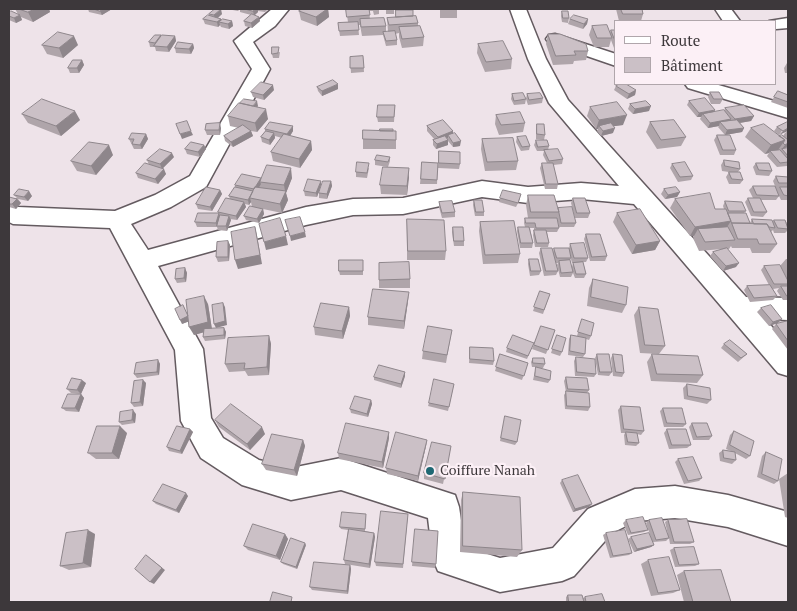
<!DOCTYPE html>
<html>
<head>
<meta charset="utf-8">
<style>
	body { margin:0 }
	#map { position:relative; width:797px; height:611px; overflow:hidden; background:#eee3e9; font-family:"PT Serif",serif }
	canvas { display:block }
	.frame { position:absolute; inset:0; border:10px solid #3d383b; pointer-events:none }
	.legend { position:absolute; left:614px; top:20px; width:162px; height:65px; box-sizing:border-box; background:#fcf0f6; border:1px solid #b0a6ab; margin:0; padding:6px 9px; list-style:none; font-size:15px; color:#3d383b }
	.legend li { display:flex; align-items:center; gap:10px; height:25px }
	.legend b { width:25px; border:1px solid #b0a6ab }
</style>
</head>
<body>
<div id="map">
<canvas width="797" height="611"></canvas>
<div class="frame"></div>
<ul class="legend">
<li><b style="height:6px;background:#fff"></b>Route</li>
<li><b style="height:14px;background:#cbc0c6"></b>Bâtiment</li>
</ul>
</div>
<script>
const c = document.querySelector('canvas').getContext('2d');
c.lineJoin = 'round';
function strokePath(path, color, width, dash) {
  c.strokeStyle = color;
  c.lineWidth = width;
  c.lineCap = dash ? 'butt' : 'round';
  c.setLineDash(dash || []);
  c.stroke(path);
}
function fill(path, color) {
  c.fillStyle = color;
  c.fill(path, 'evenodd');
}
function drawText(font, color, halo, rows, align = 'center') {
  c.font = font + ' "PT Serif",serif';
  c.lineWidth = 4.5;
  c.setLineDash([]);
  c.textBaseline = 'middle';
  c.strokeStyle = halo;
  c.fillStyle = color;
  for (const [text, x, y, turn = 0] of rows) {
    c.save();
    c.translate(x, y);
    c.rotate((+turn || 0) * Math.PI / 180);
    c.textAlign = isNaN(turn) ? turn : align;
    if (halo) c.strokeText(text, 0, 0);
    c.fillText(text, 0, 0);
    c.restore();
  }
}
const minor = new Path2D(`
	M 272,9 L 289,9 L 275,26 L 253,42 L 270,69 L 206,187 L 171,207 L 131,224 L 148,250 L 306,207 L 353,199 L 403,198 L 482,181 L 528,187 L 581,183 L 619,186 L 549,103 L 528,59 L 510,9 L 526,9 L 546,59 L 568,100 L 746,297 L 788,298 L 788,320 L 765,319 L 788,345 L 788,376 L 778,373 L 634,204 L 581,199 L 528,203 L 482,197 L 403,214 L 353,215 L 306,225 L 158,266 L 203,349 L 211,418 L 223,438 L 259,460 L 291,468 L 341,458 L 455,495 L 459,507 L 465,547 L 500,558 L 553,548 L 588,509 L 635,489 L 675,486 L 728,495 L 788,512 L 788,546 L 728,527 L 675,518 L 636,521 L 612,533 L 574,576 L 562,581 L 500,592 L 438,571 L 433,559 L 428,518 L 341,490 L 291,500 L 242,485 L 201,458 L 181,421 L 175,350 L 110,228 L 13,224 L 9,222 L 9,204 L 18,207 L 115,211 L 155,195 L 190,176 L 252,69 L 234,41 Z
	M 715,9 L 731,9 L 740,21 L 723,21 Z
	M 788,18 L 788,28 L 776,29 L 776,21 L 769,21 Z
	M 555,34 L 616,54 L 616,66 L 549,43 L 546,39 L 549,35 Z
	M 685,84 L 715,84 L 788,105 L 788,118 L 688,88 Z`);
const wall = new Path2D(`
	M 15,9 L 49,9 L 50,12 L 33,22 L 21,17 L 22,20 L 16,23 L 9,20 L 9,13 L 18,14 Z
	M 88,9 L 112,9 L 102,15 L 89,12 Z
	M 227,9 L 268,9 L 265,12 L 258,11 L 258,12 L 254,15 L 260,21 L 252,28 L 245,26 L 244,21 L 251,15 L 240,12 L 240,9 L 238,11 Z
	M 302,9 L 328,9 L 329,17 L 317,26 L 301,20 L 299,11 Z
	M 346,9 L 379,9 L 379,14 L 374,15 L 373,11 L 369,11 L 370,19 L 386,26 L 386,32 L 388,32 L 387,18 L 396,17 L 397,9 L 413,9 L 413,16 L 418,23 L 418,26 L 424,37 L 423,46 L 402,48 L 399,37 L 399,33 L 395,34 L 397,40 L 397,45 L 386,46 L 383,35 L 362,36 L 360,25 L 358,25 L 359,35 L 340,36 L 338,23 L 348,22 Z
	M 386,9 L 394,9 L 394,14 L 386,14 Z
	M 440,9 L 457,9 L 457,18 L 440,18 Z
	M 616,9 L 642,9 L 643,14 L 641,21 L 619,21 Z
	M 562,11 L 569,18 L 568,23 L 562,22 L 561,16 Z
	M 209,14 L 222,14 L 218,18 L 221,19 L 222,20 L 232,21 L 233,26 L 229,29 L 221,27 L 220,25 L 218,27 L 205,24 L 203,19 L 210,16 Z
	M 570,19 L 588,19 L 587,24 L 583,29 L 568,24 Z
	M 592,26 L 610,32 L 611,30 L 616,30 L 616,48 L 614,48 L 611,40 L 609,47 L 594,47 L 589,35 Z
	M 548,34 L 588,51 L 586,60 L 574,61 L 573,64 L 553,65 L 546,44 Z
	M 161,35 L 161,36 L 175,36 L 176,41 L 169,52 L 156,51 L 155,47 L 150,47 L 149,42 Z
	M 193,44 L 194,48 L 191,54 L 176,53 L 175,48 Z
	M 478,44 L 512,59 L 511,69 L 485,72 L 477,53 Z
	M 42,45 L 78,45 L 63,58 L 47,54 Z
	M 280,52 L 279,58 L 273,58 L 272,54 Z
	M 363,56 L 364,72 L 351,73 L 350,57 Z
	M 82,60 L 84,65 L 79,73 L 70,73 L 68,68 Z
	M 787,63 L 788,63 L 788,73 L 785,73 L 784,68 Z
	M 616,86 L 636,90 L 635,95 L 627,99 L 614,90 Z
	M 317,87 L 338,89 L 322,96 L 318,91 Z
	M 274,90 L 264,100 L 253,97 L 251,92 Z
	M 778,91 L 788,95 L 788,108 L 771,102 Z
	M 710,92 L 723,99 L 720,104 L 711,104 L 708,97 Z
	M 512,94 L 526,99 L 527,94 L 543,98 L 542,103 L 528,105 L 526,99 L 525,104 L 514,105 L 511,99 Z
	M 689,101 L 714,112 L 724,111 L 725,108 L 754,116 L 751,121 L 740,123 L 744,128 L 742,132 L 725,135 L 736,150 L 734,155 L 720,155 L 714,140 L 717,135 L 725,135 L 718,127 L 719,126 L 708,128 L 700,119 L 701,117 L 697,117 L 687,105 Z
	M 630,104 L 649,111 L 633,114 L 628,109 Z
	M 395,105 L 394,122 L 378,122 L 377,117 Z
	M 258,106 L 257,107 L 268,119 L 257,132 L 251,131 L 253,136 L 233,147 L 225,141 L 224,136 L 239,128 L 230,126 L 228,116 Z
	M 590,107 L 623,125 L 613,126 L 613,133 L 601,136 L 597,131 L 598,129 L 596,129 L 587,116 Z
	M 22,114 L 80,120 L 61,136 L 28,123 Z
	M 496,115 L 525,123 L 523,132 L 499,135 L 495,124 Z
	M 650,122 L 686,137 L 681,146 L 657,149 L 646,132 Z
	M 788,122 L 779,135 L 774,131 L 777,127 Z
	M 537,124 L 545,135 L 544,140 L 536,139 L 536,129 Z
	M 427,126 L 453,131 L 453,134 L 460,146 L 453,147 L 448,141 L 448,145 L 436,149 L 433,145 L 433,140 L 435,140 L 427,131 Z
	M 221,128 L 220,135 L 207,135 L 205,130 Z
	M 751,128 L 779,136 L 783,136 L 785,133 L 788,131 L 788,146 L 784,149 L 788,148 L 788,164 L 787,166 L 777,167 L 767,156 L 769,153 L 765,154 L 745,137 Z
	M 265,129 L 293,131 L 290,136 L 311,141 L 312,150 L 300,168 L 273,161 L 271,152 L 282,138 L 275,136 L 275,138 L 270,145 L 262,142 L 261,137 L 265,132 Z
	M 396,131 L 396,149 L 363,149 L 363,139 Z
	M 146,134 L 148,139 L 142,149 L 134,149 L 129,139 Z
	M 517,137 L 530,146 L 529,150 L 521,151 L 516,142 Z
	M 482,139 L 518,161 L 516,170 L 485,171 L 481,149 Z
	M 536,140 L 549,146 L 548,150 L 563,159 L 562,164 L 553,165 L 558,184 L 557,189 L 545,189 L 540,168 L 542,163 L 547,163 L 543,155 L 544,151 L 537,151 L 534,145 Z
	M 204,145 L 206,149 L 200,157 L 187,154 L 185,149 Z
	M 439,151 L 460,164 L 459,169 L 438,168 Z
	M 113,155 L 96,175 L 77,171 L 71,161 Z
	M 174,157 L 162,169 L 166,174 L 158,184 L 138,178 L 136,173 L 149,165 L 147,160 Z
	M 390,157 L 390,161 L 388,167 L 375,165 L 375,160 Z
	M 724,160 L 740,169 L 738,172 L 743,180 L 740,184 L 729,184 L 726,177 L 729,172 L 722,171 L 721,165 Z
	M 422,162 L 438,163 L 437,184 L 420,184 Z
	M 756,163 L 772,171 L 769,176 L 756,175 L 753,167 Z
	M 672,164 L 693,176 L 691,180 L 678,182 L 670,168 Z
	M 369,168 L 367,178 L 356,177 L 356,172 Z
	M 409,168 L 407,195 L 381,194 L 380,185 Z
	M 776,176 L 788,177 L 788,200 L 781,200 L 779,196 L 776,200 L 761,200 L 767,212 L 763,217 L 751,216 L 745,202 L 748,198 L 753,198 L 749,190 L 753,186 L 775,186 L 773,181 Z
	M 261,178 L 261,179 L 292,178 L 286,193 L 288,200 L 282,213 L 263,209 L 264,214 L 259,223 L 246,220 L 244,216 L 252,207 L 251,202 L 249,205 L 245,204 L 246,207 L 237,220 L 230,219 L 231,220 L 227,231 L 218,230 L 217,227 L 197,227 L 195,222 L 218,213 L 218,212 L 230,199 L 229,196 L 235,187 L 235,185 Z
	M 321,181 L 321,185 L 317,197 L 305,196 L 304,191 Z
	M 331,181 L 332,186 L 327,199 L 319,198 L 319,193 Z
	M 664,189 L 680,192 L 677,197 L 665,199 L 661,194 Z
	M 220,190 L 222,194 L 212,211 L 198,209 L 196,204 Z
	M 14,195 L 32,196 L 28,201 L 18,199 L 21,203 L 16,209 L 9,207 L 9,198 L 17,198 Z
	M 528,195 L 558,208 L 576,223 L 574,227 L 559,227 L 557,217 L 559,228 L 557,232 L 547,232 L 549,243 L 548,247 L 535,247 L 533,235 L 534,230 L 534,228 L 530,228 L 533,243 L 532,248 L 520,248 L 517,231 L 518,227 L 525,227 L 524,223 L 525,218 L 528,218 L 526,205 Z
	M 500,198 L 520,199 L 516,207 L 499,202 Z
	M 573,198 L 590,213 L 588,218 L 575,218 L 571,203 Z
	M 675,199 L 715,209 L 724,209 L 723,206 L 725,201 L 746,211 L 744,213 L 750,223 L 752,219 L 772,222 L 774,220 L 786,223 L 788,220 L 788,230 L 785,233 L 774,233 L 773,230 L 771,232 L 777,244 L 770,253 L 752,253 L 750,248 L 732,248 L 731,246 L 729,249 L 727,249 L 736,267 L 723,271 L 710,256 L 713,252 L 722,249 L 699,251 L 693,238 L 694,236 L 690,236 L 670,208 Z
	M 474,200 L 484,212 L 484,216 L 475,216 L 473,205 Z
	M 439,202 L 455,212 L 455,217 L 442,218 L 439,207 Z
	M 617,213 L 660,241 L 655,250 L 632,254 L 613,222 Z
	M 407,219 L 446,251 L 445,260 L 407,260 Z
	M 480,222 L 520,254 L 518,263 L 483,264 L 479,231 Z
	M 453,227 L 464,241 L 464,246 L 454,246 L 452,232 Z
	M 586,234 L 607,256 L 605,261 L 590,261 L 584,239 Z
	M 228,241 L 230,245 L 229,261 L 218,262 L 216,257 Z
	M 570,244 L 588,258 L 586,262 L 583,262 L 586,274 L 584,278 L 575,278 L 573,273 L 571,277 L 560,277 L 557,265 L 558,263 L 556,263 L 558,271 L 556,275 L 544,276 L 539,253 L 541,248 L 553,252 L 554,248 L 569,248 ZM 570,255 L 572,263 L 573,263 L 572,267 L 570,261 L 571,258 Z
	M 529,259 L 541,271 L 539,275 L 530,276 L 528,264 Z
	M 786,259 L 788,259 L 788,300 L 783,300 L 777,291 L 779,288 L 773,289 L 777,296 L 773,300 L 750,302 L 744,290 L 747,286 L 769,285 L 761,270 L 764,266 L 780,266 Z
	M 379,263 L 410,279 L 410,288 L 379,288 Z
	M 363,264 L 363,275 L 340,275 L 339,271 Z
	M 185,268 L 187,273 L 186,282 L 177,283 L 175,279 Z
	M 593,279 L 626,305 L 622,313 L 587,306 L 589,288 Z
	M 540,291 L 550,294 L 543,314 L 533,311 Z
	M 408,301 L 404,329 L 368,325 L 368,317 Z
	M 208,304 L 212,329 L 224,328 L 226,332 L 225,339 L 205,341 L 203,337 L 204,332 L 194,335 L 189,321 L 182,324 L 188,315 Z
	M 349,307 L 350,316 L 343,339 L 315,335 L 314,327 Z
	M 639,307 L 665,346 L 659,354 L 640,353 L 634,315 Z
	M 761,308 L 778,323 L 769,326 L 757,312 Z
	M 582,319 L 591,336 L 589,340 L 586,339 L 585,354 L 583,357 L 568,355 L 569,339 L 571,335 L 577,336 Z
	M 788,321 L 788,350 L 772,329 L 776,324 Z
	M 541,326 L 555,330 L 546,354 L 532,349 Z
	M 452,330 L 446,363 L 422,359 L 423,351 Z
	M 557,335 L 562,352 L 560,356 L 551,353 Z
	M 269,336 L 271,344 L 269,375 L 248,376 L 245,371 L 229,372 L 225,364 Z
	M 534,343 L 527,359 L 506,352 L 507,348 Z
	M 724,344 L 747,354 L 738,362 L 721,348 Z
	M 470,347 L 494,361 L 493,365 L 469,363 Z
	M 500,354 L 528,363 L 522,380 L 495,371 Z
	M 597,354 L 612,372 L 609,376 L 598,375 L 595,358 Z
	M 613,354 L 624,373 L 622,377 L 613,376 L 611,358 Z
	M 652,354 L 703,375 L 697,383 L 651,381 L 647,362 Z
	M 576,357 L 596,374 L 594,377 L 575,376 L 574,361 Z
	M 533,358 L 545,364 L 543,368 L 540,368 L 550,380 L 548,383 L 533,380 L 536,367 L 532,367 L 531,362 Z
	M 158,360 L 160,364 L 159,375 L 137,378 L 134,374 Z
	M 405,372 L 405,376 L 401,388 L 374,380 L 374,377 Z
	M 566,377 L 589,390 L 587,393 L 590,407 L 588,411 L 565,409 L 564,395 L 566,392 L 564,381 Z
	M 143,380 L 146,383 L 143,406 L 134,407 L 131,403 Z
	M 86,383 L 81,394 L 71,393 L 67,389 Z
	M 454,384 L 448,411 L 428,406 L 429,403 Z
	M 687,384 L 711,400 L 707,404 L 684,399 L 683,388 Z
	M 81,394 L 84,398 L 79,412 L 66,411 L 62,408 Z
	M 371,400 L 372,404 L 368,417 L 351,413 L 350,409 Z
	M 621,406 L 644,431 L 641,435 L 637,434 L 639,443 L 636,446 L 625,445 L 624,435 L 625,433 L 621,433 L 618,410 Z
	M 663,408 L 686,424 L 683,427 L 664,427 L 660,411 Z
	M 136,414 L 135,423 L 122,425 L 119,422 Z
	M 505,416 L 517,442 L 515,445 L 500,441 Z
	M 215,420 L 265,434 L 250,450 L 219,427 Z
	M 692,423 L 712,436 L 709,440 L 693,440 L 689,427 Z
	M 190,429 L 193,432 L 182,454 L 169,451 L 167,447 Z
	M 667,429 L 691,445 L 687,448 L 669,449 L 664,433 Z
	M 734,431 L 750,456 L 746,459 L 735,453 L 736,460 L 732,464 L 720,461 L 719,453 L 723,450 L 731,451 L 726,449 L 730,435 Z
	M 389,432 L 389,438 L 383,468 L 339,459 L 338,453 Z
	M 127,433 L 119,459 L 96,459 L 88,453 Z
	M 303,440 L 305,446 L 297,476 L 266,470 L 262,464 Z
	M 427,440 L 426,446 L 418,481 L 387,474 L 386,468 Z
	M 451,446 L 443,484 L 424,479 L 424,473 Z
	M 766,452 L 778,481 L 774,484 L 757,477 L 762,456 Z
	M 678,459 L 702,478 L 699,481 L 684,484 L 675,462 Z
	M 788,473 L 788,518 L 785,517 L 779,479 Z
	M 562,480 L 589,507 L 573,512 L 560,483 Z
	M 463,492 L 522,550 L 517,557 L 460,552 L 461,500 Z
	M 188,496 L 179,513 L 156,504 L 153,501 Z
	M 366,514 L 365,531 L 374,533 L 375,537 L 370,568 L 345,564 L 344,560 L 348,530 L 341,529 L 340,527 Z
	M 408,514 L 403,568 L 376,566 L 375,562 Z
	M 626,520 L 648,530 L 644,532 L 628,535 L 623,523 Z
	M 649,520 L 668,535 L 665,522 L 668,520 L 694,542 L 690,544 L 670,544 L 669,538 L 666,541 L 653,542 L 654,545 L 651,547 L 634,552 L 628,539 L 631,537 L 651,538 L 646,523 Z
	M 415,529 L 436,564 L 435,568 L 412,566 Z
	M 606,533 L 632,553 L 629,555 L 610,558 L 603,535 Z
	M 95,534 L 91,567 L 69,570 L 60,566 Z
	M 285,534 L 288,539 L 280,560 L 248,550 L 244,546 Z
	M 306,545 L 297,569 L 283,564 L 281,562 Z
	M 788,545 L 788,559 L 787,558 L 787,546 Z
	M 674,548 L 699,564 L 695,566 L 675,567 L 670,550 Z
	M 648,560 L 680,590 L 673,593 L 651,596 L 641,564 Z
	M 788,561 L 788,573 L 787,572 Z
	M 350,565 L 351,569 L 348,594 L 312,590 L 310,587 Z
	M 684,571 L 731,602 L 684,602 L 677,575 Z
	M 568,595 L 583,598 L 585,597 L 605,602 L 566,602 L 566,597 Z`);
const shadedWall = new Path2D(`
	M 35,9 L 49,9 L 50,12 L 33,22 L 28,12 Z
	M 103,9 L 112,9 L 102,15 L 100,11 Z
	M 221,9 L 222,14 L 215,20 L 214,15 Z
	M 256,9 L 258,9 L 258,12 L 254,16 L 253,11 Z
	M 327,9 L 328,9 L 329,17 L 317,26 L 316,17 Z
	M 20,15 L 22,20 L 16,23 L 14,18 Z
	M 259,17 L 260,21 L 252,28 L 251,23 Z
	M 221,19 L 222,23 L 219,22 L 220,25 L 218,27 L 217,22 Z
	M 588,19 L 587,24 L 583,29 L 584,24 Z
	M 232,21 L 233,26 L 229,29 L 228,24 Z
	M 74,36 L 78,45 L 63,58 L 59,48 Z
	M 175,36 L 176,41 L 169,52 L 167,47 Z
	M 193,44 L 194,48 L 191,54 L 189,49 Z
	M 82,60 L 84,65 L 79,73 L 77,68 Z
	M 338,84 L 338,89 L 322,96 L 322,91 Z
	M 273,85 L 274,90 L 264,100 L 263,95 Z
	M 636,90 L 635,95 L 627,99 L 629,94 Z
	M 257,101 L 258,106 L 253,113 L 252,108 Z
	M 651,106 L 649,111 L 633,114 L 635,109 Z
	M 266,109 L 268,119 L 257,132 L 255,123 Z
	M 715,110 L 713,115 L 703,114 L 701,117 L 697,117 L 699,113 Z
	M 75,111 L 80,120 L 61,136 L 56,126 Z
	M 627,115 L 623,125 L 601,128 L 599,126 L 598,129 L 596,129 L 599,120 Z
	M 754,116 L 751,121 L 733,124 L 735,119 Z
	M 731,119 L 729,124 L 720,122 L 719,126 L 708,128 L 710,123 Z
	M 220,123 L 221,128 L 220,135 L 219,130 Z
	M 293,126 L 293,131 L 288,139 L 287,134 Z
	M 615,128 L 613,133 L 601,136 L 603,131 Z
	M 744,128 L 742,132 L 725,135 L 727,130 Z
	M 788,128 L 788,131 L 779,135 L 783,131 Z
	M 191,131 L 193,135 L 182,139 L 180,134 Z
	M 251,131 L 253,136 L 233,147 L 231,142 Z
	M 453,131 L 453,136 L 448,135 L 448,138 L 437,142 L 438,137 Z
	M 274,133 L 275,138 L 270,145 L 269,140 Z
	M 146,134 L 148,139 L 142,149 L 140,145 Z
	M 448,140 L 448,145 L 436,149 L 437,144 Z
	M 785,140 L 778,150 L 770,151 L 769,153 L 765,154 L 771,145 Z
	M 311,141 L 312,150 L 300,168 L 299,159 Z
	M 461,141 L 460,146 L 453,147 L 453,143 Z
	M 788,143 L 788,147 L 782,149 L 785,145 Z
	M 109,145 L 113,155 L 96,175 L 91,166 Z
	M 204,145 L 206,149 L 200,157 L 198,152 Z
	M 172,153 L 174,157 L 162,169 L 160,164 Z
	M 291,168 L 292,178 L 286,193 L 288,200 L 282,213 L 280,204 L 285,191 L 284,185 Z
	M 409,168 L 409,178 L 407,195 L 407,186 Z
	M 164,169 L 166,174 L 158,184 L 155,179 Z
	M 261,178 L 262,182 L 260,182 L 261,184 L 255,194 L 254,189 Z
	M 321,181 L 321,185 L 317,197 L 316,193 Z
	M 331,181 L 332,186 L 327,199 L 327,194 Z
	M 220,190 L 222,194 L 212,211 L 210,207 Z
	M 29,191 L 32,196 L 28,201 L 24,197 Z
	M 254,191 L 250,198 L 251,202 L 249,205 L 248,200 Z
	M 680,192 L 677,197 L 665,199 L 668,195 Z
	M 17,199 L 21,203 L 16,209 L 12,204 Z
	M 244,202 L 246,207 L 237,220 L 236,216 Z
	M 263,209 L 264,214 L 259,223 L 257,219 Z
	M 219,213 L 220,218 L 217,226 L 216,223 Z
	M 229,216 L 231,220 L 227,231 L 226,226 Z
	M 731,221 L 725,230 L 698,229 L 694,236 L 690,236 L 695,227 Z
	M 255,227 L 257,236 L 262,264 L 238,269 L 235,260 Z
	M 305,232 L 306,237 L 291,241 L 290,236 Z
	M 286,236 L 288,245 L 266,250 L 264,242 Z
	M 228,241 L 230,245 L 229,261 L 228,257 Z
	M 660,241 L 655,250 L 632,254 L 636,245 Z
	M 739,263 L 736,267 L 723,271 L 726,266 Z
	M 185,268 L 187,273 L 186,282 L 184,278 Z
	M 409,292 L 408,301 L 404,329 L 404,321 Z
	M 204,296 L 208,304 L 212,330 L 194,335 L 189,327 Z
	M 223,303 L 225,307 L 227,325 L 216,328 L 214,324 Z
	M 183,305 L 190,321 L 182,324 L 180,320 Z
	M 349,307 L 350,316 L 343,339 L 342,331 Z
	M 782,319 L 778,323 L 769,326 L 773,322 Z
	M 224,328 L 226,332 L 225,339 L 224,335 Z
	M 269,336 L 271,344 L 269,375 L 267,367 Z
	M 158,360 L 160,364 L 159,375 L 157,372 Z
	M 405,372 L 405,376 L 401,388 L 401,384 Z
	M 82,380 L 86,383 L 81,394 L 77,390 Z
	M 143,380 L 146,383 L 143,406 L 140,402 Z
	M 81,394 L 84,398 L 79,412 L 75,408 Z
	M 371,400 L 372,404 L 368,417 L 367,414 Z
	M 133,410 L 136,414 L 135,423 L 132,420 Z
	M 120,426 L 127,433 L 119,459 L 112,453 Z
	M 262,427 L 265,434 L 250,450 L 247,444 Z
	M 190,429 L 193,432 L 182,454 L 180,451 Z
	M 389,432 L 389,438 L 383,468 L 382,462 Z
	M 303,440 L 305,446 L 297,476 L 294,470 Z
	M 427,440 L 426,446 L 418,481 L 418,476 Z
	M 186,493 L 188,496 L 179,513 L 176,510 Z
	M 592,504 L 589,507 L 573,512 L 575,509 Z
	M 88,530 L 95,534 L 91,567 L 83,563 Z
	M 374,533 L 375,537 L 370,568 L 369,564 Z
	M 285,534 L 288,539 L 280,560 L 276,556 Z
	M 305,543 L 306,545 L 297,569 L 296,567 Z
	M 654,545 L 651,547 L 634,552 L 637,549 Z
	M 146,555 L 165,570 L 154,584 L 150,582 Z
	M 350,565 L 351,569 L 348,594 L 347,591 Z`);
const building = new Path2D(`
	M 19,9 L 35,9 L 28,12 Z
	M 94,9 L 103,9 L 100,11 Z
	M 215,9 L 221,9 L 214,15 L 209,14 Z
	M 245,9 L 256,9 L 253,11 Z
	M 302,9 L 327,9 L 316,17 L 299,11 Z
	M 346,9 L 369,9 L 370,15 L 347,17 Z
	M 621,9 L 642,9 L 643,14 L 623,14 Z
	M 396,10 L 413,10 L 413,16 L 396,17 Z
	M 11,11 L 20,15 L 14,18 L 9,16 L 9,13 Z
	M 562,11 L 568,11 L 569,18 L 563,18 Z
	M 252,14 L 259,17 L 251,23 L 244,21 Z
	M 208,15 L 221,19 L 217,22 L 203,19 Z
	M 574,15 L 588,19 L 584,24 L 570,19 Z
	M 416,16 L 418,23 L 389,25 L 387,18 Z
	M 384,18 L 386,26 L 361,27 L 360,19 Z
	M 223,19 L 232,21 L 228,24 L 219,22 Z
	M 358,22 L 359,30 L 339,31 L 338,23 Z
	M 607,25 L 612,38 L 597,38 L 592,26 Z
	M 420,26 L 424,37 L 402,39 L 399,27 Z
	M 611,30 L 616,30 L 616,43 Z
	M 395,31 L 397,40 L 386,41 L 383,32 Z
	M 58,32 L 74,36 L 59,48 L 42,45 Z
	M 548,34 L 560,34 L 586,44 L 588,51 L 574,51 L 576,55 L 556,56 Z
	M 155,35 L 161,35 L 155,43 L 149,42 Z
	M 162,35 L 175,36 L 167,47 L 154,46 Z
	M 503,41 L 512,59 L 486,62 L 478,44 Z
	M 178,42 L 193,44 L 189,49 L 175,48 Z
	M 272,47 L 279,47 L 278,53 L 272,54 Z
	M 363,56 L 364,68 L 350,68 L 350,57 Z
	M 73,60 L 82,60 L 77,68 L 68,68 Z
	M 333,80 L 338,84 L 322,91 L 317,87 Z
	M 261,82 L 273,85 L 263,95 L 251,92 Z
	M 620,84 L 626,84 L 636,90 L 629,94 L 616,86 Z
	M 778,91 L 788,95 L 788,102 L 774,97 Z
	M 710,92 L 719,92 L 723,99 L 714,99 Z
	M 523,93 L 526,99 L 514,101 L 512,94 Z
	M 540,93 L 543,98 L 529,100 L 527,94 Z
	M 705,98 L 715,110 L 699,113 L 689,101 Z
	M 42,99 L 75,111 L 56,126 L 22,114 Z
	M 244,99 L 257,101 L 253,106 L 240,103 Z
	M 646,101 L 651,106 L 635,109 L 630,104 Z
	M 617,102 L 627,115 L 599,120 L 590,107 Z
	M 239,103 L 266,109 L 255,123 L 228,116 Z
	M 378,105 L 395,105 L 394,117 L 377,117 Z
	M 744,105 L 754,116 L 735,119 L 725,108 Z
	M 724,110 L 731,119 L 710,123 L 703,114 Z
	M 520,112 L 525,123 L 501,125 L 496,115 Z
	M 443,120 L 453,131 L 438,137 L 427,126 Z
	M 674,120 L 686,137 L 661,140 L 650,122 Z
	M 737,120 L 744,128 L 727,130 L 720,122 Z
	M 187,121 L 191,131 L 180,134 L 176,124 Z
	M 270,122 L 293,126 L 287,134 L 265,129 Z
	M 787,122 L 788,122 L 788,128 L 783,131 L 777,127 Z
	M 220,123 L 219,130 L 205,130 L 206,124 Z
	M 611,123 L 615,128 L 603,131 L 599,126 Z
	M 537,124 L 544,124 L 545,135 L 537,134 Z
	M 764,124 L 785,140 L 771,145 L 751,128 Z
	M 243,125 L 251,131 L 231,142 L 224,136 Z
	M 380,129 L 393,129 L 393,131 L 380,131 Z
	M 363,130 L 396,131 L 396,140 L 363,139 Z
	M 266,131 L 274,133 L 269,140 L 261,137 Z
	M 132,133 L 146,134 L 140,145 L 132,144 L 134,139 L 129,139 Z
	M 455,133 L 461,141 L 453,143 L 448,135 Z
	M 284,134 L 311,141 L 299,159 L 271,152 Z
	M 717,135 L 730,135 L 736,150 L 723,150 Z
	M 782,135 L 788,140 L 788,143 L 785,145 L 783,143 L 785,140 L 779,136 Z
	M 445,136 L 448,140 L 437,144 L 433,140 Z
	M 526,136 L 530,146 L 522,147 L 517,137 Z
	M 513,138 L 518,161 L 487,162 L 482,139 Z
	M 536,140 L 547,140 L 549,146 L 538,147 Z
	M 89,142 L 109,145 L 91,166 L 71,161 Z
	M 191,142 L 204,145 L 198,152 L 185,149 Z
	M 788,148 L 788,156 L 782,149 Z
	M 160,149 L 172,153 L 160,164 L 147,160 Z
	M 558,149 L 563,159 L 549,161 L 544,150 Z
	M 780,150 L 788,159 L 788,162 L 780,163 L 770,151 Z
	M 439,151 L 460,152 L 460,164 L 439,163 Z
	M 377,155 L 390,157 L 388,162 L 375,160 Z
	M 724,160 L 739,162 L 740,169 L 725,166 Z
	M 357,162 L 369,163 L 367,173 L 356,172 Z
	M 422,162 L 438,163 L 437,180 L 421,179 Z
	M 685,162 L 693,176 L 680,177 L 672,164 Z
	M 145,163 L 164,169 L 155,179 L 136,173 Z
	M 542,163 L 553,163 L 558,184 L 546,184 Z
	M 756,163 L 769,163 L 772,171 L 759,170 Z
	M 267,165 L 291,168 L 284,185 L 260,182 Z
	M 383,167 L 409,168 L 407,186 L 380,185 Z
	M 729,172 L 740,172 L 743,180 L 732,179 Z
	M 242,174 L 261,178 L 254,189 L 235,185 Z
	M 776,176 L 788,177 L 788,183 L 779,183 Z
	M 308,179 L 321,181 L 316,193 L 304,191 Z
	M 323,181 L 331,181 L 327,194 L 319,193 Z
	M 753,186 L 775,186 L 779,196 L 757,195 Z
	M 206,187 L 220,190 L 210,207 L 196,204 Z
	M 235,187 L 253,191 L 248,200 L 229,196 Z
	M 255,187 L 286,191 L 280,204 L 250,198 Z
	M 676,187 L 680,192 L 668,195 L 664,189 Z
	M 780,187 L 788,187 L 788,196 L 784,195 Z
	M 19,189 L 29,191 L 24,197 L 14,195 Z
	M 503,190 L 521,194 L 518,203 L 500,198 Z
	M 710,193 L 715,209 L 726,209 L 731,221 L 695,227 L 675,199 Z
	M 528,195 L 554,195 L 559,212 L 531,212 Z
	M 9,197 L 17,199 L 12,204 L 9,204 Z
	M 226,198 L 244,202 L 236,216 L 218,212 Z
	M 573,198 L 585,198 L 590,213 L 577,213 Z
	M 748,198 L 760,198 L 767,212 L 754,212 Z
	M 474,200 L 482,200 L 484,212 L 476,212 Z
	M 452,201 L 455,212 L 442,213 L 439,202 Z
	M 725,201 L 742,202 L 746,211 L 729,211 Z
	M 250,206 L 263,209 L 257,219 L 244,216 Z
	M 572,207 L 576,223 L 561,223 L 558,208 Z
	M 640,209 L 660,241 L 636,245 L 617,213 Z
	M 198,213 L 219,213 L 216,223 L 195,222 Z
	M 728,213 L 746,213 L 750,223 L 732,223 Z
	M 220,215 L 229,216 L 226,226 L 217,226 Z
	M 300,217 L 305,232 L 290,236 L 285,220 Z
	M 280,218 L 286,236 L 264,242 L 259,224 Z
	M 525,218 L 557,218 L 559,228 L 536,228 L 535,223 L 526,223 Z
	M 407,219 L 444,220 L 446,251 L 408,251 Z
	M 752,219 L 772,220 L 775,228 L 769,227 L 767,224 L 754,224 Z
	M 774,220 L 785,220 L 788,229 L 778,228 Z
	M 514,221 L 520,254 L 485,255 L 480,222 Z
	M 732,223 L 767,224 L 777,244 L 759,244 L 757,239 L 738,239 Z
	M 255,227 L 260,255 L 235,260 L 231,232 Z
	M 453,227 L 463,227 L 464,241 L 454,241 Z
	M 518,227 L 529,227 L 533,243 L 521,243 Z
	M 728,227 L 735,240 L 705,242 L 698,229 Z
	M 534,230 L 546,230 L 549,243 L 537,243 Z
	M 586,234 L 600,234 L 607,256 L 592,257 Z
	M 228,241 L 228,257 L 216,257 L 217,242 Z
	M 584,243 L 588,258 L 574,258 L 570,244 Z
	M 541,248 L 552,248 L 558,271 L 546,271 Z
	M 554,248 L 569,248 L 571,258 L 557,258 Z
	M 727,248 L 739,263 L 726,266 L 713,252 Z
	M 529,259 L 538,259 L 541,271 L 531,271 Z
	M 339,260 L 363,260 L 363,271 L 339,271 Z
	M 570,260 L 573,272 L 561,273 L 559,261 Z
	M 409,262 L 410,279 L 379,280 L 379,263 Z
	M 583,262 L 586,274 L 576,274 L 573,263 Z
	M 780,265 L 788,281 L 788,284 L 774,284 L 764,266 Z
	M 185,268 L 184,278 L 175,279 L 176,269 Z
	M 593,279 L 628,287 L 626,305 L 591,297 Z
	M 770,285 L 777,296 L 754,298 L 747,286 Z
	M 781,286 L 788,286 L 788,296 L 787,296 Z
	M 373,289 L 409,292 L 404,321 L 368,317 Z
	M 540,291 L 550,294 L 544,310 L 534,307 Z
	M 204,296 L 208,322 L 189,327 L 186,300 Z
	M 223,303 L 225,321 L 214,324 L 212,305 Z
	M 321,303 L 349,307 L 342,331 L 314,327 Z
	M 183,305 L 188,316 L 180,320 L 175,309 Z
	M 771,305 L 782,319 L 773,322 L 761,308 Z
	M 639,307 L 658,309 L 665,346 L 645,345 Z
	M 582,319 L 594,323 L 591,336 L 578,332 Z
	M 788,321 L 788,341 L 776,324 Z
	M 428,326 L 452,330 L 447,355 L 423,351 Z
	M 541,326 L 555,330 L 548,350 L 534,345 Z
	M 224,328 L 224,335 L 203,337 L 204,329 Z
	M 513,335 L 534,343 L 528,356 L 507,348 Z
	M 557,335 L 566,338 L 562,352 L 552,349 Z
	M 571,335 L 586,338 L 585,354 L 570,351 Z
	M 269,336 L 267,367 L 244,369 L 245,363 L 225,364 L 228,338 Z
	M 730,340 L 747,354 L 741,358 L 724,344 Z
	M 470,347 L 493,348 L 494,361 L 470,359 Z
	M 500,354 L 528,363 L 524,376 L 496,367 Z
	M 597,354 L 609,354 L 612,372 L 600,372 Z
	M 613,354 L 622,355 L 624,373 L 616,372 Z
	M 652,354 L 698,356 L 703,375 L 657,374 Z
	M 576,357 L 595,359 L 596,374 L 577,372 Z
	M 533,358 L 544,358 L 545,364 L 533,363 Z
	M 158,360 L 157,372 L 134,374 L 136,363 Z
	M 379,365 L 405,372 L 401,384 L 374,377 Z
	M 536,367 L 551,371 L 550,380 L 535,376 Z
	M 566,377 L 587,378 L 589,390 L 568,389 Z
	M 72,378 L 82,380 L 77,390 L 67,389 Z
	M 434,379 L 454,384 L 449,407 L 429,403 Z
	M 143,380 L 140,402 L 131,403 L 134,381 Z
	M 687,384 L 710,388 L 711,400 L 688,396 Z
	M 566,391 L 589,393 L 590,407 L 567,406 Z
	M 68,394 L 81,394 L 75,408 L 62,408 Z
	M 355,396 L 371,400 L 367,414 L 350,409 Z
	M 231,404 L 262,427 L 247,444 L 215,420 Z
	M 621,406 L 640,407 L 644,431 L 624,429 Z
	M 663,408 L 682,408 L 686,424 L 667,423 Z
	M 133,410 L 132,420 L 119,422 L 120,412 Z
	M 505,416 L 521,420 L 517,442 L 501,438 Z
	M 346,423 L 389,432 L 382,462 L 338,453 Z
	M 692,423 L 707,423 L 712,436 L 697,437 Z
	M 97,426 L 120,426 L 112,453 L 88,453 Z
	M 177,426 L 190,429 L 180,451 L 167,447 Z
	M 667,429 L 686,429 L 691,445 L 672,445 Z
	M 734,431 L 754,441 L 750,456 L 730,445 Z
	M 396,432 L 427,440 L 418,476 L 386,468 Z
	M 626,432 L 637,433 L 639,443 L 628,442 Z
	M 272,434 L 303,440 L 294,470 L 262,464 Z
	M 432,442 L 451,446 L 445,479 L 424,473 Z
	M 723,450 L 735,452 L 736,460 L 724,458 Z
	M 766,452 L 782,459 L 778,481 L 762,474 Z
	M 693,457 L 702,478 L 688,481 L 678,459 Z
	M 578,475 L 592,504 L 575,509 L 562,480 Z
	M 163,484 L 186,493 L 176,510 L 153,501 Z
	M 463,492 L 520,497 L 522,550 L 463,546 Z
	M 381,511 L 408,514 L 403,564 L 375,562 Z
	M 342,512 L 366,514 L 365,529 L 340,527 Z
	M 643,517 L 648,530 L 631,533 L 626,520 Z
	M 662,518 L 669,538 L 656,540 L 649,520 Z
	M 687,519 L 694,542 L 674,542 L 668,520 Z
	M 253,524 L 285,534 L 276,556 L 244,546 Z
	M 349,529 L 374,533 L 369,564 L 344,560 Z
	M 415,529 L 438,531 L 436,564 L 412,562 Z
	M 88,530 L 83,563 L 60,566 L 66,533 Z
	M 625,530 L 632,553 L 613,556 L 606,533 Z
	M 649,533 L 654,545 L 637,549 L 631,537 Z
	M 291,538 L 305,543 L 296,567 L 281,562 Z
	M 694,547 L 699,564 L 679,565 L 674,548 Z
	M 146,555 L 162,568 L 150,582 L 135,569 Z
	M 669,557 L 680,590 L 658,593 L 648,560 Z
	M 314,562 L 350,565 L 347,591 L 310,587 Z
	M 721,570 L 731,602 L 693,602 L 684,571 Z
	M 273,592 L 292,597 L 291,602 L 270,602 Z
	M 602,594 L 605,602 L 586,602 L 585,597 Z
	M 568,595 L 582,595 L 584,602 L 569,602 Z`);
const markers = [
	[430,471,5,"#1e6873"]
];
const poiNames = [
	["Coiffure Nanah",440,471]
];
strokePath(minor, '#645b60', 3);
fill(minor, '#fff');
fill(wall, '#afa5aa');
fill(shadedWall, '#8e868b');
fill(building, '#cbc0c6');
strokePath(building, '#8e868b', 1);
for (const [x, y, r, color] of markers) {
  const dot = new Path2D();
  dot.arc(x, y, r, 0, 2 * Math.PI);
  c.fillStyle = color;
  c.fill(dot);
  strokePath(dot, '#fcf0f6', 2);
}
drawText('14px', '#3d383b', '#fcf0f6', poiNames, 'left');
</script>
</body>
</html>
